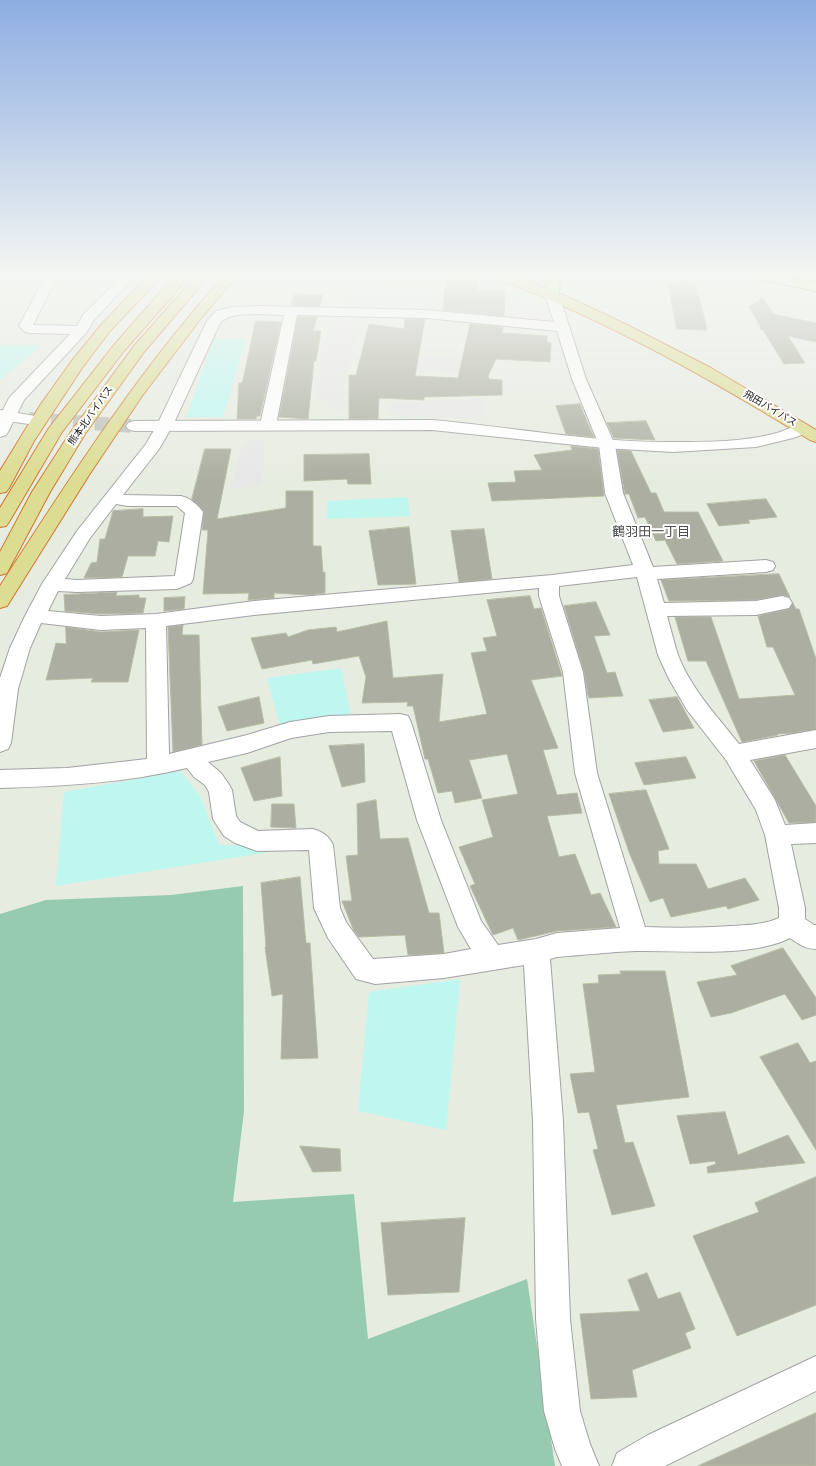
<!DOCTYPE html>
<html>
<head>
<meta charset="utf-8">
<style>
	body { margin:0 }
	canvas { display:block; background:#e7ece1 }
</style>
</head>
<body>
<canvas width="816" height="1466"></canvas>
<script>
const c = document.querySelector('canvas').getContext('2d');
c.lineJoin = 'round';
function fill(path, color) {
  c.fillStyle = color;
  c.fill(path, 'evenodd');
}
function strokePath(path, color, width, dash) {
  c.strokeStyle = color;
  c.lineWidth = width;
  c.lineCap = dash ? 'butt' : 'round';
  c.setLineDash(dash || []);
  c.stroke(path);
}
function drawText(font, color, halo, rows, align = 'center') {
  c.font = font + ' "Sofia Sans Condensed","Noto Sans JP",sans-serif';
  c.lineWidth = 4;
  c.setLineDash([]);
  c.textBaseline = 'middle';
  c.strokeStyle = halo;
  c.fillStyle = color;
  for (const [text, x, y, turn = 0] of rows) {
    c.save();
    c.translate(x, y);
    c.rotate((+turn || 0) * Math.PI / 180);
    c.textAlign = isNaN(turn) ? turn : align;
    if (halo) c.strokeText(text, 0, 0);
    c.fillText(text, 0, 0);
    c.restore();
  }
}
const forest = new Path2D(`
	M 243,886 L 244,1111 L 233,1202 L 354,1194 L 368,1339 L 527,1279 L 555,1466 L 0,1466 L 0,914 L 46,900 L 171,895 Z`);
const park = new Path2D(`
	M 214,339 L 246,339 L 223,417 L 186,417 Z
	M 0,345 L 42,345 L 0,380 Z
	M 408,497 L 410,516 L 326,519 L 328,501 Z
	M 341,668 L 351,715 L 280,726 L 267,678 Z
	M 180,771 L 200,796 L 219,845 L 301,847 L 56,886 L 64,792 Z
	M 460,979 L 446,1130 L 358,1111 L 369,992 Z`);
const parking = new Path2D(`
	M 390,277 L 442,277 L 438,312 L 343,310 L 348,288 L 381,288 L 380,283 L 391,282 Z
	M 513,294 L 551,309 L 556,323 L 484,316 L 486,307 L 510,309 Z
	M 327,315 L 363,315 L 349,369 L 345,374 L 345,414 L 317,398 Z
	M 398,353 L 476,360 L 478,374 L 393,369 Z
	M 482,399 L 483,420 L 388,414 L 387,403 Z
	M 265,440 L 262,486 L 230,489 L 244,441 Z`);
const building = new Path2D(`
	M 480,278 L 477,290 L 505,292 L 504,316 L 443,310 L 446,279 Z
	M 668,282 L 696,283 L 707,330 L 677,329 Z
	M 295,294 L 323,295 L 320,306 L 291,305 Z
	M 763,298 L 773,314 L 816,323 L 816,342 L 788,336 L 805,363 L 784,364 L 763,330 L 760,329 L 761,327 L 749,307 Z
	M 298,317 L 317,317 L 313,331 L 321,331 L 316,361 L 314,361 L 308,419 L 279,417 Z
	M 405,319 L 425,319 L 415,376 L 458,378 L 470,324 L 503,327 L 502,333 L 547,336 L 547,342 L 551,343 L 550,362 L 496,359 L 488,376 L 489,379 L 502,380 L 502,395 L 424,397 L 424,400 L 379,398 L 378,419 L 349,419 L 349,375 L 356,375 L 369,324 L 404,329 Z
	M 256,321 L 281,322 L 260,416 L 257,416 L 256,419 L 237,419 L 239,383 L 242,383 Z
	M 580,404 L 588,424 L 594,437 L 566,434 L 556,406 Z
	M 646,421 L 655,440 L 614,438 L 607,423 Z
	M 571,446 L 598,449 L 604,496 L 492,501 L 488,483 L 516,482 L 514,471 L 542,470 L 534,455 L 572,450 Z
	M 205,449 L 231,449 L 217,519 L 286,508 L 286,491 L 313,491 L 313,546 L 321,546 L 323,573 L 325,572 L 325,593 L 309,595 L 274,593 L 274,598 L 248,600 L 249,593 L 203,594 L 208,530 L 202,530 L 204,511 L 192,499 Z
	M 617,450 L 631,451 L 651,493 L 656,493 L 664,512 L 698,512 L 723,561 L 677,564 L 665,540 L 656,541 L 645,517 L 638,518 L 629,494 L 625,494 Z
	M 369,454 L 371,484 L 348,484 L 347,479 L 304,481 L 304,455 Z
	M 766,499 L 777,517 L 748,520 L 750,523 L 719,526 L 707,504 Z
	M 143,509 L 143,517 L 173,516 L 169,542 L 158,541 L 155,556 L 128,556 L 122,577 L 84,578 L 91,563 L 97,562 L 100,539 L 105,539 L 113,511 Z
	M 409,527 L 416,584 L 378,585 L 369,531 Z
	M 484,529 L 492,579 L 459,582 L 451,531 Z
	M 779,574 L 790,597 L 782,595 L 756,600 L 669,601 L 661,580 Z
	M 117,592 L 116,596 L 139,595 L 139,598 L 146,598 L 143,613 L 101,614 L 65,611 L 64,595 Z
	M 530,596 L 534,609 L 541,608 L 562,676 L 531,680 L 558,748 L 543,750 L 557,795 L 577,793 L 582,813 L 547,816 L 559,857 L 575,854 L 591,895 L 600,893 L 616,927 L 557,931 L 518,940 L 513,928 L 493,935 L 492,933 L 470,886 L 475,884 L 459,847 L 493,837 L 482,800 L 518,794 L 507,754 L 469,760 L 482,798 L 455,803 L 452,791 L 438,793 L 428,759 L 425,759 L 413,706 L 407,706 L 408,702 L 362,703 L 366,677 L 359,656 L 313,664 L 312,660 L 262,669 L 251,638 L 286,633 L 288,637 L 308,630 L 336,627 L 337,632 L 387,621 L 393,678 L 443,674 L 439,722 L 487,714 L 471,653 L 487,651 L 483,638 L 497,636 L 487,600 Z
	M 185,597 L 184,609 L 164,611 L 164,598 Z
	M 596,602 L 610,635 L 594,636 L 607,673 L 615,672 L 623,696 L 589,698 L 588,695 L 584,672 L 564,606 Z
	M 793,603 L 796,609 L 799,609 L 816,659 L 816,729 L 792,733 L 777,734 L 778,735 L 742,742 L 706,661 L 688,661 L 675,617 L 711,617 L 739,699 L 795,695 L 773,647 L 767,647 L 758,616 L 789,609 Z
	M 183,625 L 182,635 L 199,635 L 202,745 L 173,752 L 168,627 Z
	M 66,627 L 101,632 L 139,630 L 128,682 L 91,682 L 93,678 L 46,680 L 56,643 L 66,644 Z
	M 259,697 L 264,723 L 227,731 L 218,707 Z
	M 677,697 L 694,728 L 663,732 L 649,700 Z
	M 364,744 L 365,782 L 342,787 L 329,746 Z
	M 785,755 L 816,806 L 816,822 L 789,823 L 754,761 Z
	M 280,757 L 282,796 L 254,801 L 241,768 Z
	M 686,757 L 696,778 L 644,785 L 635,763 Z
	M 646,790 L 669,849 L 658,851 L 659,864 L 696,864 L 708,889 L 745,878 L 759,900 L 728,909 L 726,906 L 671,917 L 663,898 L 650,902 L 629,852 L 609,794 Z
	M 376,800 L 380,839 L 408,838 L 429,913 L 439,913 L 444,953 L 408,955 L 405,935 L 359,937 L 354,931 L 342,901 L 352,901 L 346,856 L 358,855 L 357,804 Z
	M 272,804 L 294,804 L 296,828 L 271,827 Z
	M 300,877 L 306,943 L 310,943 L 318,1058 L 281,1059 L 283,994 L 272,996 L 265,947 L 266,947 L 261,883 Z
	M 783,948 L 816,998 L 816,1015 L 802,1020 L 785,994 L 731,1013 L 711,1017 L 697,982 L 737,975 L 731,966 Z
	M 620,971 L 665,971 L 689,1097 L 616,1105 L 625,1143 L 633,1142 L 655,1206 L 612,1215 L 593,1150 L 598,1149 L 589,1112 L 578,1113 L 570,1074 L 595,1072 L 583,984 L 599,983 L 598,975 L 621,974 Z
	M 798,1043 L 810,1063 L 816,1061 L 816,1150 L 760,1057 Z
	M 725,1112 L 738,1155 L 788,1135 L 805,1163 L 708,1173 L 707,1167 L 716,1164 L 715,1161 L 690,1164 L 677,1116 Z
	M 300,1146 L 340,1149 L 341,1171 L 313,1172 Z
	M 816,1177 L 816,1305 L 737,1336 L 693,1236 L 759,1212 L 755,1203 Z
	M 465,1218 L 459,1292 L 388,1295 L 381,1223 Z
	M 647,1273 L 658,1299 L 680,1292 L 695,1329 L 685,1333 L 691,1348 L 632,1370 L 637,1397 L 591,1399 L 580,1314 L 640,1311 L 628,1280 Z
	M 816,1413 L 816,1466 L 698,1466 Z`);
const tertiaryTunnel = new Path2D(`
	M 29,419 L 134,426`);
const minor = new Path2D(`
	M 45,277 L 57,277 L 33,325 L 77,326 L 83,315 L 121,277 L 134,277 L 94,320 L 86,333 L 24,400 L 8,432 L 6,435 L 0,437 L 0,416 L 9,398 L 70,334 L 30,333 L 25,332 L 19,326 Z
	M 552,291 L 557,292 L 559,295 L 586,379 L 615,445 L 623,493 L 653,567 L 766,560 L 773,562 L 775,566 L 773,570 L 766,572 L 657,579 L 664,603 L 756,601 L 782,596 L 789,598 L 792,603 L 789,608 L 756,615 L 667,616 C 671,629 674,643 678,655 C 691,689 717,716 739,744 L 816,730 L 816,748 L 750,760 L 775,800 L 785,825 L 816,823 L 816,843 L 791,844 L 805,908 L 805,919 L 814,925 L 816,925 L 816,949 C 805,949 799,944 790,938 C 750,958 681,950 636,951 C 610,952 583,955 557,957 L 550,959 L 563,1121 L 570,1319 L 580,1411 L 590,1444 L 599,1466 L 562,1466 L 555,1449 L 544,1411 L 536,1319 L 533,1121 L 524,965 L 444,978 L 375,984 L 356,979 L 328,938 L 314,908 L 309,850 L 257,851 L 235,843 L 224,836 L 213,819 L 209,792 L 205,785 L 194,777 L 187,768 C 125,783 63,786 0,788 L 0,770 L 67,768 L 147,759 L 146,628 L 101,630 L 41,623 L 30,648 L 18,689 L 11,743 L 8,749 L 0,752 L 0,678 L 10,648 L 25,616 L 42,584 L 77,531 L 146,444 L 157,425 L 207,321 L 216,311 L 233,307 L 262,306 L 426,310 L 554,322 L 545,295 L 547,292 ZM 262,314 L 284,315 L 260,425 L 262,428 L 268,430 L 274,428 L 276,425 L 297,315 L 426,318 L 557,331 L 572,379 L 599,445 L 605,493 L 633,565 L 552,575 L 254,601 L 156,614 L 101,616 L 48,611 L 58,591 L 77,592 L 177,589 L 191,583 L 193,579 L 203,512 C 198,505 190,498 181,496 L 123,495 L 159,449 L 173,425 L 220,323 C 231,312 247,315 262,314 ZM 116,504 L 128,506 L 177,506 L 185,513 L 175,576 L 77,580 L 65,579 L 90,538 ZM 637,577 L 658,655 L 669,679 L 687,710 L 726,760 L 756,810 L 765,835 L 779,908 L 779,918 C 764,925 746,925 730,926 C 702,928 674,928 645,927 L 597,773 L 583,672 L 559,596 L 559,586 ZM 539,588 L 539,596 L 563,672 L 575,773 L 620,928 L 557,933 L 536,939 L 498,945 L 481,921 L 441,820 L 411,722 L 408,716 L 400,714 L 329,716 L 290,722 L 247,735 L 169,754 L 166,626 L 254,615 ZM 392,731 L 417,820 L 458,927 L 471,949 L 444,954 L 373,959 L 346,922 L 340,908 L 333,845 C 329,836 323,832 313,829 L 258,831 L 240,822 L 236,816 L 232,790 L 228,783 L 221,773 L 208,762 L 247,753 L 291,738 L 329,732 Z
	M 816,1356 L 816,1391 L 665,1466 L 612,1466 L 617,1453 L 648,1435 Z`);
const tertiary = new Path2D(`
	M 0,410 L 35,416 L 37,419 L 35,422 L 29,424 L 0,420 Z
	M 432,420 C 512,427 593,443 674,442 C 708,442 744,442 777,433 C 787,430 798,423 809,426 L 811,429 L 809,432 L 793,438 L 756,447 L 673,452 L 604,448 L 432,430 L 134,431 L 128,429 L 126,426 L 128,423 L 134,421 Z`);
const primary = new Path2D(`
	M 548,277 L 560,277 L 559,295 L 557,298 L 547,298 L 545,295 Z
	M 760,277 L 786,277 L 816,283 L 816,291 L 761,280 Z`);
const trunk = new Path2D(`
	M 147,277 L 161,277 L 110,331 L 82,368 L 34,441 L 9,488 L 6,492 L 0,493 L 0,471 L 41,404 L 71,362 L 101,325 Z
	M 195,277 L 208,277 L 144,352 L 85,434 L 50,492 L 9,569 L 7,573 L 0,575 L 0,552 L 32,492 L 70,433 L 134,346 Z
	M 223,277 L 236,277 L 202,317 L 142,396 L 89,475 L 7,606 L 0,608 L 0,586 C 69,479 138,372 223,277 Z
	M 501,277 L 519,277 L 570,298 L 627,325 L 711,368 L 816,430 L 816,442 L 810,440 C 711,379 611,323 502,280 Z
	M 177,278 L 182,279 L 183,282 L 182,285 L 124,351 L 62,432 L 9,522 L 6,526 L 0,527 L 0,508 L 49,428 L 114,345 L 172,279 Z`);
const farStreetnames = [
	["飛田バイパス",770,409,31],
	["熊本北バイパス",91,416,-55]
];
const neighbourhoodNames = [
	["鶴羽田一丁目",651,533]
];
fill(forest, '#96cbb1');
fill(park, '#bdf7f0');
fill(parking, '#e7e7e7');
fill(building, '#abaea0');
strokePath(building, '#b7bda4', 1);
strokePath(tertiaryTunnel, '#bec2b9', 14, [14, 8]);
strokePath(minor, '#a2a2a2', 2);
strokePath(tertiary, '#a2a2a2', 2);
strokePath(primary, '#4d8d05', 2);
strokePath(trunk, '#cf7529', 2);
fill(minor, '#fff');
fill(tertiary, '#fff');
fill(primary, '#d5f89a');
fill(trunk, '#dcdc92');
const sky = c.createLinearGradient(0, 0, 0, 482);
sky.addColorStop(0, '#8dade2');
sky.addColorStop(0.57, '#f4f6f2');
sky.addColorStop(1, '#f4f6f200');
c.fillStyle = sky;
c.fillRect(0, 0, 816, 482);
drawText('10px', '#1b1b1b', '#fff', farStreetnames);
drawText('13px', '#4e4e4e', '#fff', neighbourhoodNames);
</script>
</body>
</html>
